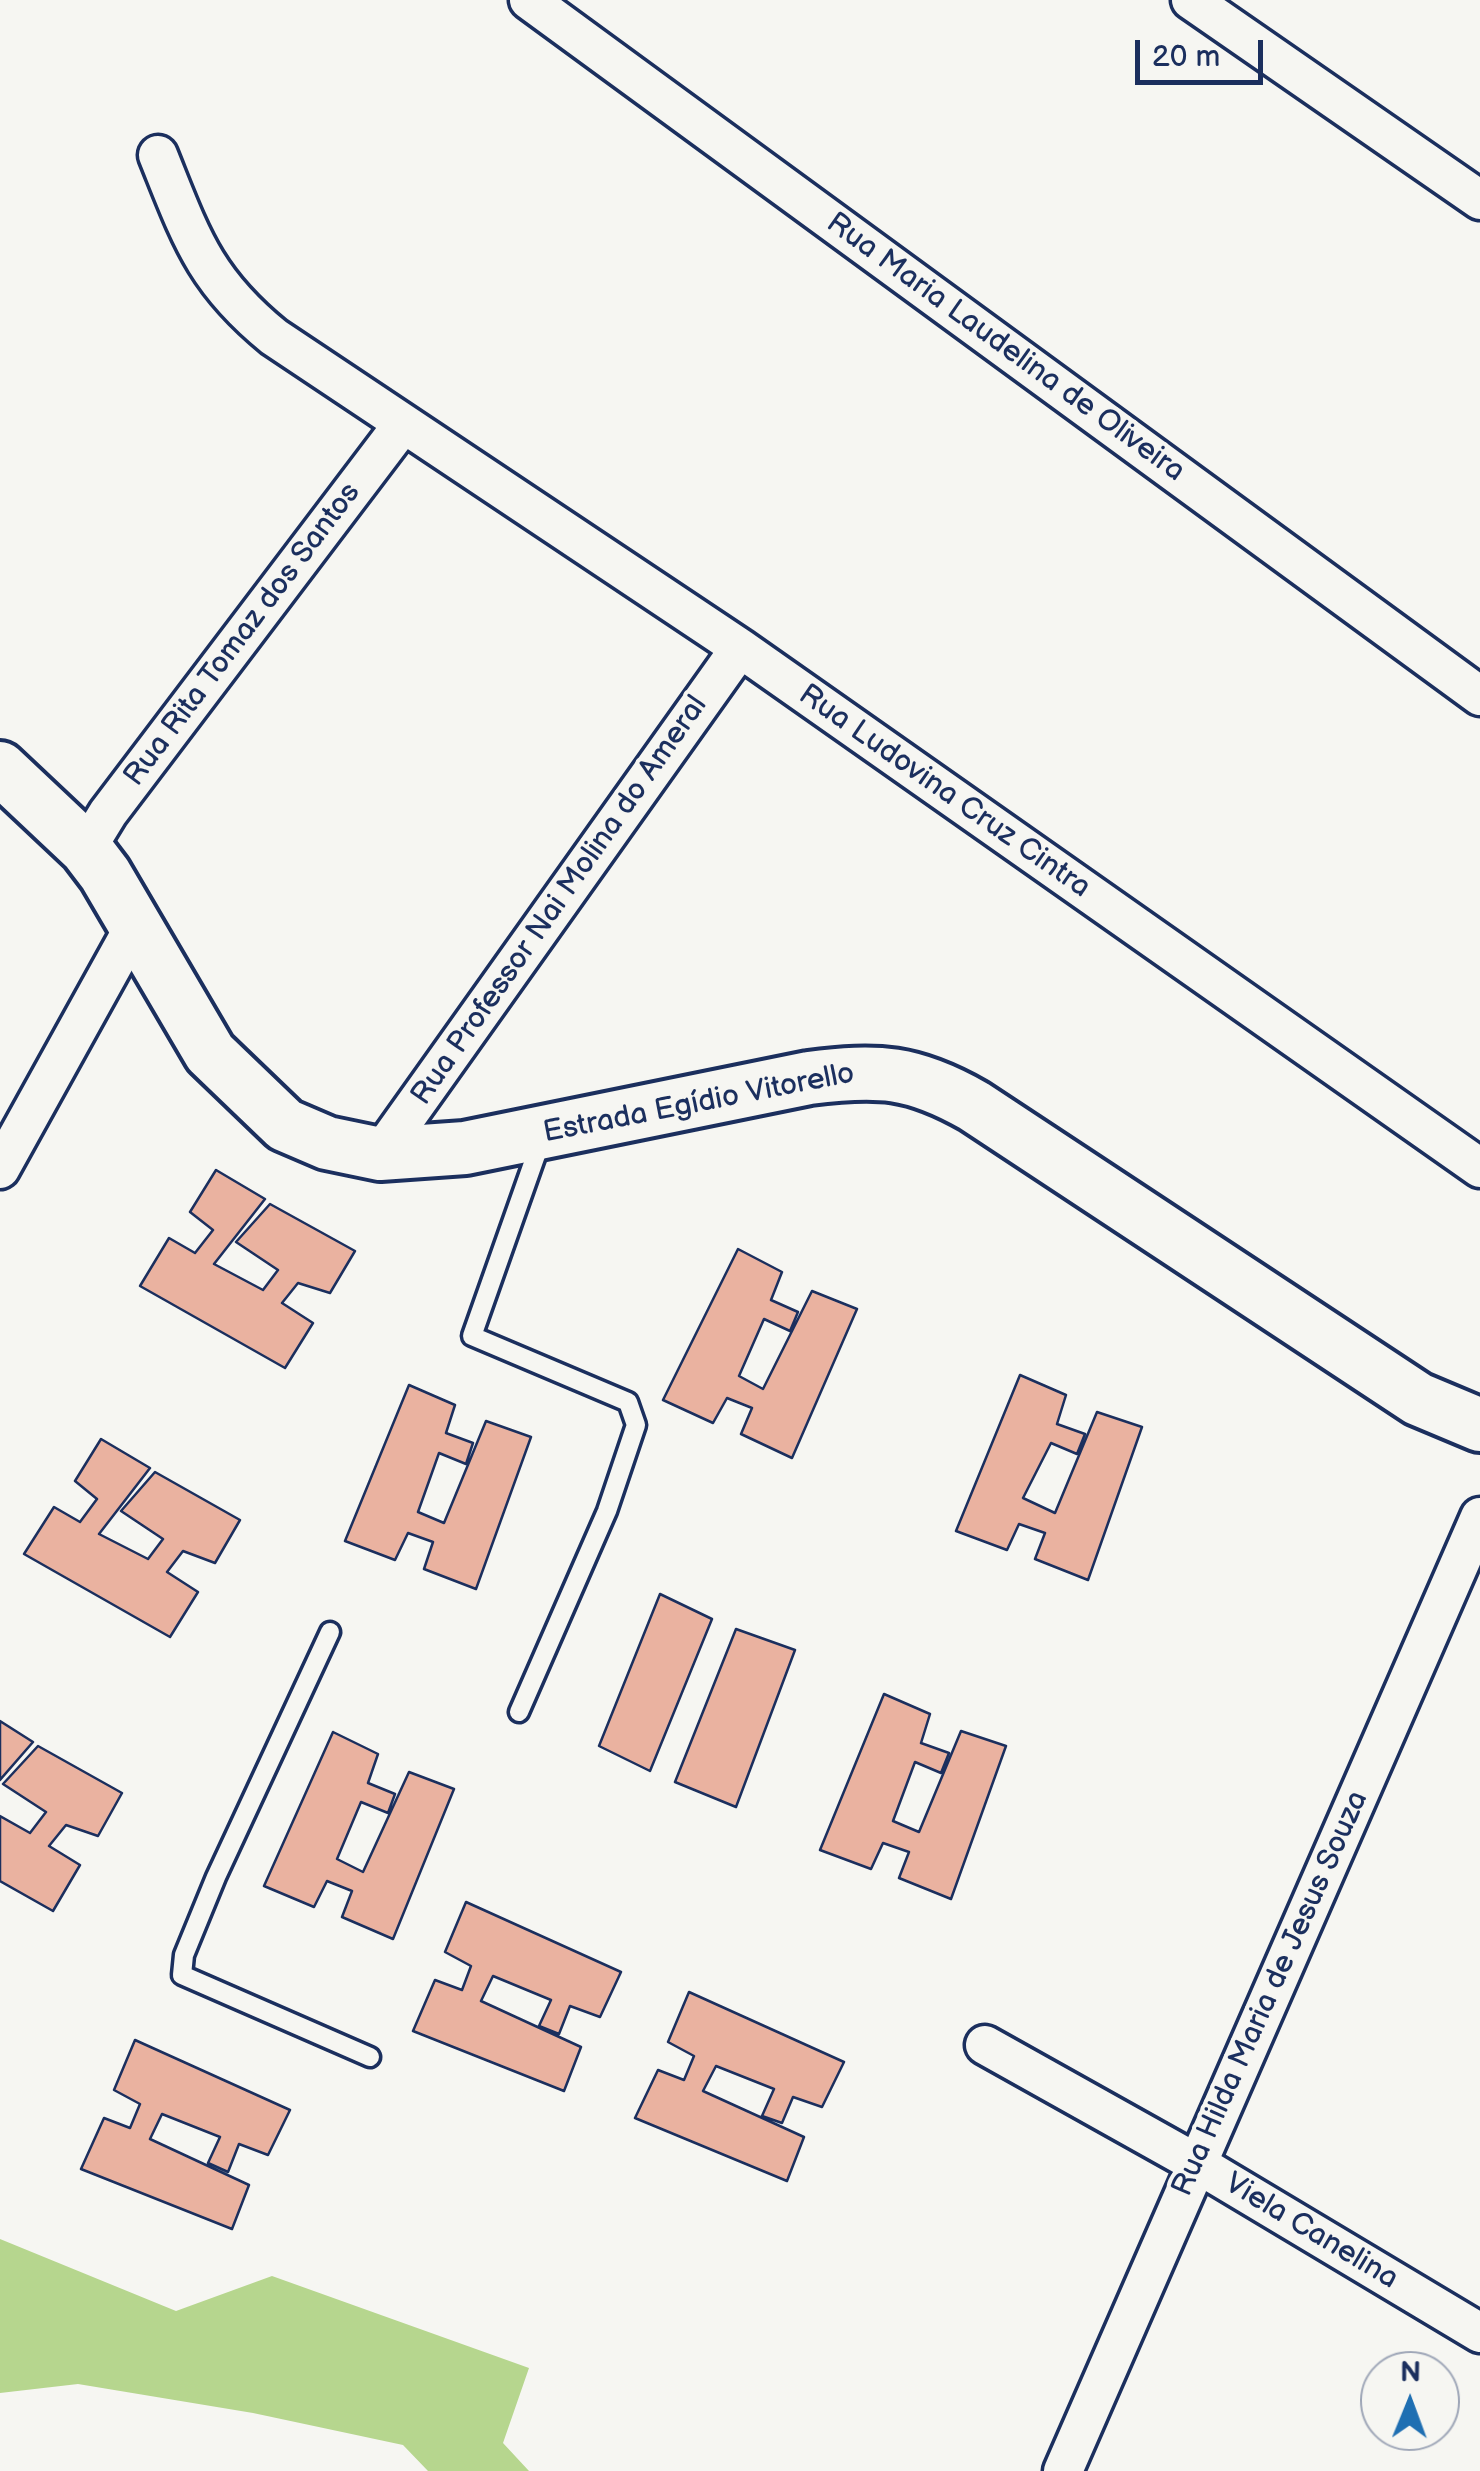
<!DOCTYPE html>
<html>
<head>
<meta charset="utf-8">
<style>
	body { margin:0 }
	#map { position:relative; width:1480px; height:2471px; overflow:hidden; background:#f6f6f2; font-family:"Balsamiq Sans",sans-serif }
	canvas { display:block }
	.north { position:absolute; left:1360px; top:2351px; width:100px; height:100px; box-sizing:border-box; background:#f6f6f2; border:2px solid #9ea6b7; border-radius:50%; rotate:1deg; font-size:28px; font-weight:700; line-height:40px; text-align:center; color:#1b2f5e }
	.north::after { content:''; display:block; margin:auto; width:35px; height:45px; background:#1f6fb2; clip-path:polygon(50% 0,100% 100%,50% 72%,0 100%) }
	.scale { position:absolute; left:1135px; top:40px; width:128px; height:45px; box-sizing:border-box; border:5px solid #1b2f5e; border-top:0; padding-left:12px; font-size:30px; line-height:35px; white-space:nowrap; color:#1b2f5e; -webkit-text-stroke:8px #f6f6f2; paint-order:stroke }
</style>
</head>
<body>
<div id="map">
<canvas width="1480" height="2471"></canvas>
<div class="north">N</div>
<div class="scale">20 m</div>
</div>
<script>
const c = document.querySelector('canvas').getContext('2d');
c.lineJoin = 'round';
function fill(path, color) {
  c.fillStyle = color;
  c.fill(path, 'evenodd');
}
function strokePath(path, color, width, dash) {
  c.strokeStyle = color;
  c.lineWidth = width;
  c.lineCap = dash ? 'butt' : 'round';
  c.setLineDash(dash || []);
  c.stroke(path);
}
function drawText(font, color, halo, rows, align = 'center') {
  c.font = font + ' "Balsamiq Sans",sans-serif';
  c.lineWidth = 8;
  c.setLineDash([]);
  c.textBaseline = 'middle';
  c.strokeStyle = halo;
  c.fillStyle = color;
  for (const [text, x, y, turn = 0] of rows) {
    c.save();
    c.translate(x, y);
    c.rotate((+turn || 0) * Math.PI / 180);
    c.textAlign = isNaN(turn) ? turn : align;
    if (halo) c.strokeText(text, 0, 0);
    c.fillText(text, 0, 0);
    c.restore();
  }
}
const green = new Path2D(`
	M 0,2239 L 176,2311 L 272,2276 L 529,2368 L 503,2443 L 529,2471 L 428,2471 L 403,2445 L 253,2413 L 78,2384 L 0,2393 Z`);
const building = new Path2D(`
	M 216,1170 L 265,1199 L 214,1264 L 263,1290 L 278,1270 L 236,1242 L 270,1204 L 355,1251 L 330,1293 L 298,1283 L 282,1303 L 313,1323 L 285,1368 L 140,1286 L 169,1238 L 195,1253 L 213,1230 L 190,1212 Z
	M 738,1249 L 782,1272 L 771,1300 L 798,1312 L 790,1331 L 764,1319 L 739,1376 L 763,1389 L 812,1291 L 857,1309 L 792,1458 L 741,1434 L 752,1408 L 727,1398 L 713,1423 L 663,1400 Z
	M 1020,1375 L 1066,1395 L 1057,1424 L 1085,1434 L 1077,1454 L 1051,1443 L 1023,1498 L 1055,1513 L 1097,1412 L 1142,1427 L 1088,1580 L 1035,1559 L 1045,1533 L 1019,1524 L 1007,1550 L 956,1531 Z
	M 409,1385 L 455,1405 L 446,1433 L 473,1443 L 466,1464 L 439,1453 L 418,1512 L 444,1523 L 486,1421 L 531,1437 L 476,1589 L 424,1569 L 433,1542 L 408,1533 L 395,1560 L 345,1541 Z
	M 101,1439 L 150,1468 L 99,1534 L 148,1559 L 163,1539 L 121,1511 L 155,1472 L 240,1520 L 215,1563 L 183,1551 L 167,1572 L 198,1592 L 170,1637 L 24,1554 L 54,1507 L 80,1522 L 97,1499 L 75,1481 Z
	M 660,1594 L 712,1619 L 650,1771 L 599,1746 Z
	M 736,1629 L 795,1650 L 736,1807 L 675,1782 Z
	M 884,1694 L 930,1714 L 921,1743 L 949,1753 L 941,1773 L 915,1762 L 893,1821 L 919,1832 L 961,1731 L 1006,1746 L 951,1899 L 899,1878 L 909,1852 L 883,1843 L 871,1869 L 820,1850 Z
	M 0,1721 L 33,1742 L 0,1780 Z
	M 333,1732 L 378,1754 L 368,1783 L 395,1794 L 388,1813 L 361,1802 L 337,1859 L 363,1872 L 409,1772 L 454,1789 L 393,1939 L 342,1917 L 352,1891 L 327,1881 L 314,1907 L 264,1886 Z
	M 38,1746 L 122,1793 L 98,1836 L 66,1825 L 49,1846 L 80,1865 L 53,1911 L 0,1881 L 0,1816 L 30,1833 L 46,1812 L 3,1784 Z
	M 466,1902 L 621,1972 L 600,2017 L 570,2006 L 559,2034 L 539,2026 L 551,2000 L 493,1976 L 481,2001 L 581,2047 L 564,2091 L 413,2031 L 435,1980 L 462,1990 L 471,1966 L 445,1952 Z
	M 689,1992 L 844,2062 L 822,2107 L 793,2097 L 782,2123 L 762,2116 L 774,2089 L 716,2066 L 703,2091 L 804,2137 L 787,2181 L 635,2118 L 658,2070 L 684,2080 L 694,2056 L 668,2042 Z
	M 135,2040 L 290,2110 L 268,2155 L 239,2144 L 228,2172 L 208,2163 L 220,2137 L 162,2114 L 150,2139 L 249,2185 L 232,2229 L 81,2169 L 104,2118 L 130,2128 L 140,2104 L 114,2090 Z`);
const lane = new Path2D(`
	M 330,1632 L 216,1877 L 184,1955 L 182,1975 L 370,2057
	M 519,1712 L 607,1511 L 636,1425 L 628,1402 L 472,1336 L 542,1138`);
const street = new Path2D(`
	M 529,0 L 1480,696
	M 1191,0 L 1480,200
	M 158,155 C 191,237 204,280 274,337 L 740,648 L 1480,1168
	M 86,849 L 108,813 L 403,424
	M 380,1154 L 740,648
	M 0,1169 L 134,927
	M 985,2045 L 1196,2163 L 1480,2333
	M 1063,2471 L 1480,1517`);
const secondary = new Path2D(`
	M 0,768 L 86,849 L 105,874 L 210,1053 L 285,1125 L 327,1143 L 380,1154 L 465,1148 L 809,1078 C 878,1069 913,1071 974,1106 L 1418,1399 L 1480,1425`);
const streetNames = [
	["Rua Maria Laudelina de Oliveira",1005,348,36],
	["Rua Rita Tomaz dos Santos",243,635,-53],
	["Rua Ludovina Cruz Cintra",944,792,35],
	["Rua Professor Nai Molina do Ameral",560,901,-55],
	["Estrada Egídio Vitorello",699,1104,-11],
	["Rua Hilda Maria de Jesus Souza",1271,1994,-66],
	["Viela Canelina",1311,2232,31]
];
fill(green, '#b6d68e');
fill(building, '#eab2a0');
strokePath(building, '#1b2f5e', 2.5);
strokePath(lane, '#1b2f5e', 25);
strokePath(street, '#1b2f5e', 45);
strokePath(secondary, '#1b2f5e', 60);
strokePath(lane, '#f6f6f2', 18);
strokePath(street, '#f6f6f2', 38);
strokePath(secondary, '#f6f6f2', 52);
drawText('30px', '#1b2f5e', '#f6f6f2', streetNames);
</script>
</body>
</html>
